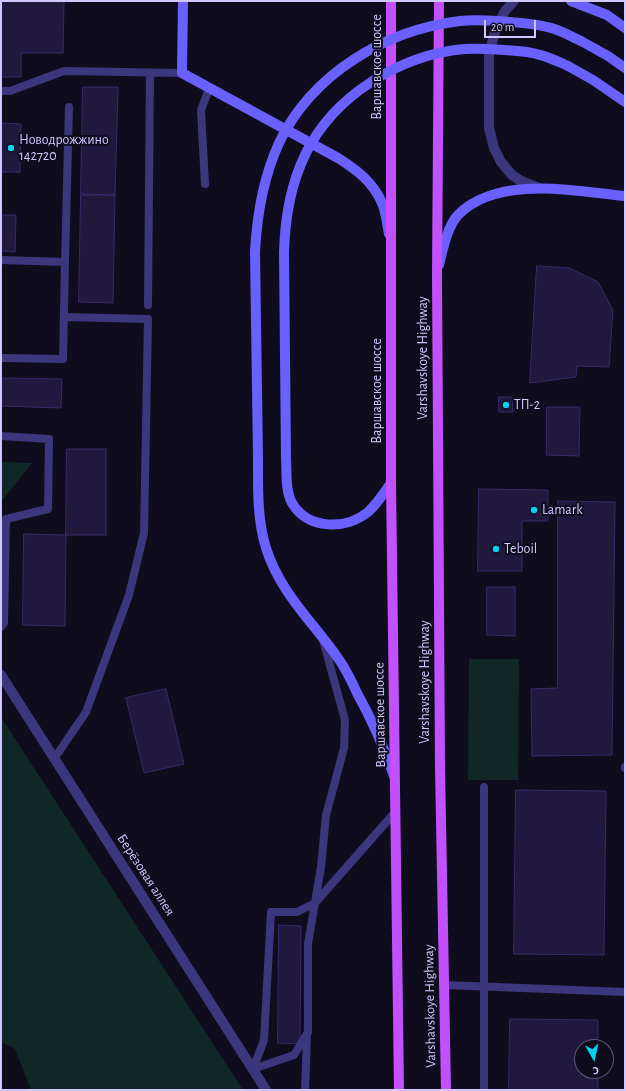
<!DOCTYPE html>
<html>
<head>
<meta charset="utf-8">
<style>
	body { margin:0 }
	#map { position:relative; width:626px; height:1091px; overflow:hidden; background:#0f0c1d; font-family:"Alegreya Sans",sans-serif }
	canvas { display:block }
	.frame { position:absolute; inset:0; border:2px solid #d0c8fe; pointer-events:none }
	.north { position:absolute; left:574px; top:1039px; width:40px; height:40px; box-sizing:border-box; background:#0f0c1d; border:1px solid #5c5777; border-radius:50%; rotate:171deg; font-size:11px; font-weight:700; line-height:16px; text-align:center; color:#d0c8fe }
	.north::after { content:''; display:block; margin:auto; width:14px; height:18px; background:#03d1f0; clip-path:polygon(50% 0,100% 100%,50% 72%,0 100%) }
	.scale { position:absolute; left:484px; top:20px; width:52px; height:18px; box-sizing:border-box; border:2px solid #d0c8fe; border-top:0; padding-left:5px; font-size:12px; line-height:14px; white-space:nowrap; color:#d0c8fe; -webkit-text-stroke:3px #0f0c1d; paint-order:stroke }
</style>
</head>
<body>
<div id="map">
<canvas width="626" height="1091"></canvas>
<div class="frame"></div>
<div class="north">С</div>
<div class="scale">20 m</div>
</div>
<script>
const c = document.querySelector('canvas').getContext('2d');
c.lineJoin = 'round';
function fill(path, color) {
  c.fillStyle = color;
  c.fill(path, 'evenodd');
}
function strokePath(path, color, width, dash) {
  c.strokeStyle = color;
  c.lineWidth = width;
  c.lineCap = dash ? 'butt' : 'round';
  c.setLineDash(dash || []);
  c.stroke(path);
}
function drawText(font, color, halo, rows, align = 'center') {
  c.font = font + ' "Alegreya Sans",sans-serif';
  c.lineWidth = 4;
  c.setLineDash([]);
  c.textBaseline = 'middle';
  c.strokeStyle = halo;
  c.fillStyle = color;
  for (const [text, x, y, turn = 0] of rows) {
    c.save();
    c.translate(x, y);
    c.rotate((+turn || 0) * Math.PI / 180);
    c.textAlign = isNaN(turn) ? turn : align;
    if (halo) c.strokeText(text, 0, 0);
    c.fillText(text, 0, 0);
    c.restore();
  }
}
const green = new Path2D(`
	M 1,462 L 32,463 L 1,502 Z
	M 469,659 L 519,659 L 518,780 L 468,780 Z
	M 1,717 L 243,1090 L 31,1090 L 15,1049 L 1,1042 Z`);
const building = new Path2D(`
	M 1,1 L 64,1 L 63,53 L 21,53 L 21,77 L 1,77 Z
	M 83,87 L 118,87 L 115,195 L 81,194 Z
	M 1,123 L 21,124 L 20,172 L 1,172 Z
	M 81,195 L 115,195 L 113,303 L 79,302 Z
	M 1,215 L 16,215 L 15,252 L 1,251 Z
	M 537,266 L 569,268 L 598,282 L 613,310 L 609,367 L 577,366 L 576,377 L 530,383 Z
	M 1,378 L 62,379 L 61,408 L 1,406 Z
	M 499,397 L 512,397 L 513,412 L 499,412 Z
	M 547,407 L 580,407 L 579,456 L 547,455 Z
	M 67,449 L 106,449 L 106,535 L 66,535 Z
	M 479,489 L 548,490 L 548,521 L 522,521 L 522,571 L 478,571 Z
	M 558,501 L 615,502 L 612,755 L 532,756 L 531,689 L 557,688 Z
	M 24,534 L 66,535 L 65,626 L 23,625 Z
	M 487,587 L 515,587 L 515,636 L 487,635 Z
	M 166,689 L 184,764 L 144,773 L 126,698 Z
	M 516,790 L 606,791 L 604,955 L 514,954 Z
	M 279,925 L 301,926 L 300,1044 L 278,1043 Z
	M 510,1019 L 598,1020 L 598,1047 L 582,1047 L 582,1071 L 598,1071 L 598,1090 L 509,1090 Z`);
const lane = new Path2D(`
	M 1,91 L 10,91 L 64,71 L 182,73
	M 205,184 L 201,110 L 209,89
	M 1,260 L 65,262 L 63,359 L 1,358
	M 65,262 L 69,107
	M 148,305 L 150,73
	M 1,436 L 49,439 L 48,509 L 6,519 L 4,623 L 1,627
	M 54,759 L 86,712 L 129,595 L 144,533 L 148,319 L 64,317
	M 625,768 L 625,767
	M 484,787 L 484,1090
	M 444,985 L 625,992
	M 253,1069 L 294,1055 L 308,1032 L 308,944 L 321,867 L 326,815 L 344,748 L 345,720 L 323,640
	M 253,1069 L 264,1040 L 271,912 L 297,912 L 315,903 L 396,811
	M 305,1090 L 307,1035`);
const street = new Path2D(`
	M 514,1 L 505,11 L 496,28 L 489,54 L 489,128 L 494,148 L 501,162 L 512,175 L 521,181 L 539,188
	M 1,675 L 266,1090`);
const secondary = new Path2D(`
	M 183,1 L 182,73 L 338,158 C 357,170 373,182 382,203 C 386,213 387,224 389,234
	M 571,1 L 607,15 L 625,28
	M 581,41 L 608,56 L 625,68
	M 568,66 L 593,80 L 625,102
	M 439,265 C 443,249 447,227 458,215 C 497,175 576,191 625,196
	M 258,458 C 258,488 257,519 266,548 C 280,593 314,623 340,661 C 347,671 352,682 357,693 C 372,720 384,747 394,776
	M 286,458 C 287,472 285,490 292,503 C 308,530 346,530 368,512 C 377,504 384,493 391,483`);
const primary = new Path2D(`
	M 391,1 L 391,483 L 399,1090
	M 439,1 L 437,274 L 440,767 L 446,1090`);
const secondaryBridge = new Path2D(`
	M 258,458 L 255,252 C 257,214 263,178 279,143 C 312,74 385,30 460,21 C 477,19 494,21 511,22 C 523,23 536,24 547,27 C 559,29 570,36 581,41
	M 286,458 L 284,252 C 285,219 290,186 305,155 C 333,96 400,55 464,49 C 477,48 491,49 504,50 C 515,51 528,51 540,55 C 549,57 559,62 568,66`);
const markers = [
	[11,148,4,"#03d1f0"],
	[506,405,4,"#03d1f0"],
	[534,510,4,"#03d1f0"],
	[496,549,4,"#03d1f0"]
];
const streetNames = [
	["Варшавское шоссе",377,67,-90],
	["Varshavskoye Highway",423,358,-90],
	["Варшавское шоссе",377,391,-90],
	["Varshavskoye Highway",425,682,-90],
	["Варшавское шоссе",380,715,-91],
	["Берёзовая аллея",146,875,57],
	["Varshavskoye Highway",430,1006,-91]
];
const poiNames = [
	["Новодрожжино",19,140],
	["142720",19,156],
	["ТП-2",514,405],
	["Lamark",542,510],
	["Teboil",504,549]
];
fill(green, '#0f2727');
fill(building, '#21183e');
strokePath(building, '#392a69', 1);
strokePath(lane, '#3c377c', 8);
strokePath(street, '#3c377c', 10);
strokePath(secondary, '#6960fd', 10);
strokePath(primary, '#c251fd', 10);
strokePath(secondaryBridge, '#6960fd', 10);
for (const [x, y, r, color] of markers) {
  const dot = new Path2D();
  dot.arc(x, y, r, 0, 2 * Math.PI);
  c.fillStyle = color;
  c.fill(dot);
  strokePath(dot, '#0f0c1d', 1.5);
}
drawText('14px', '#d0c8fe', '#0f0c1d', streetNames);
drawText('14px', '#d0c8fe', '#0f0c1d', poiNames, 'left');
</script>
</body>
</html>
